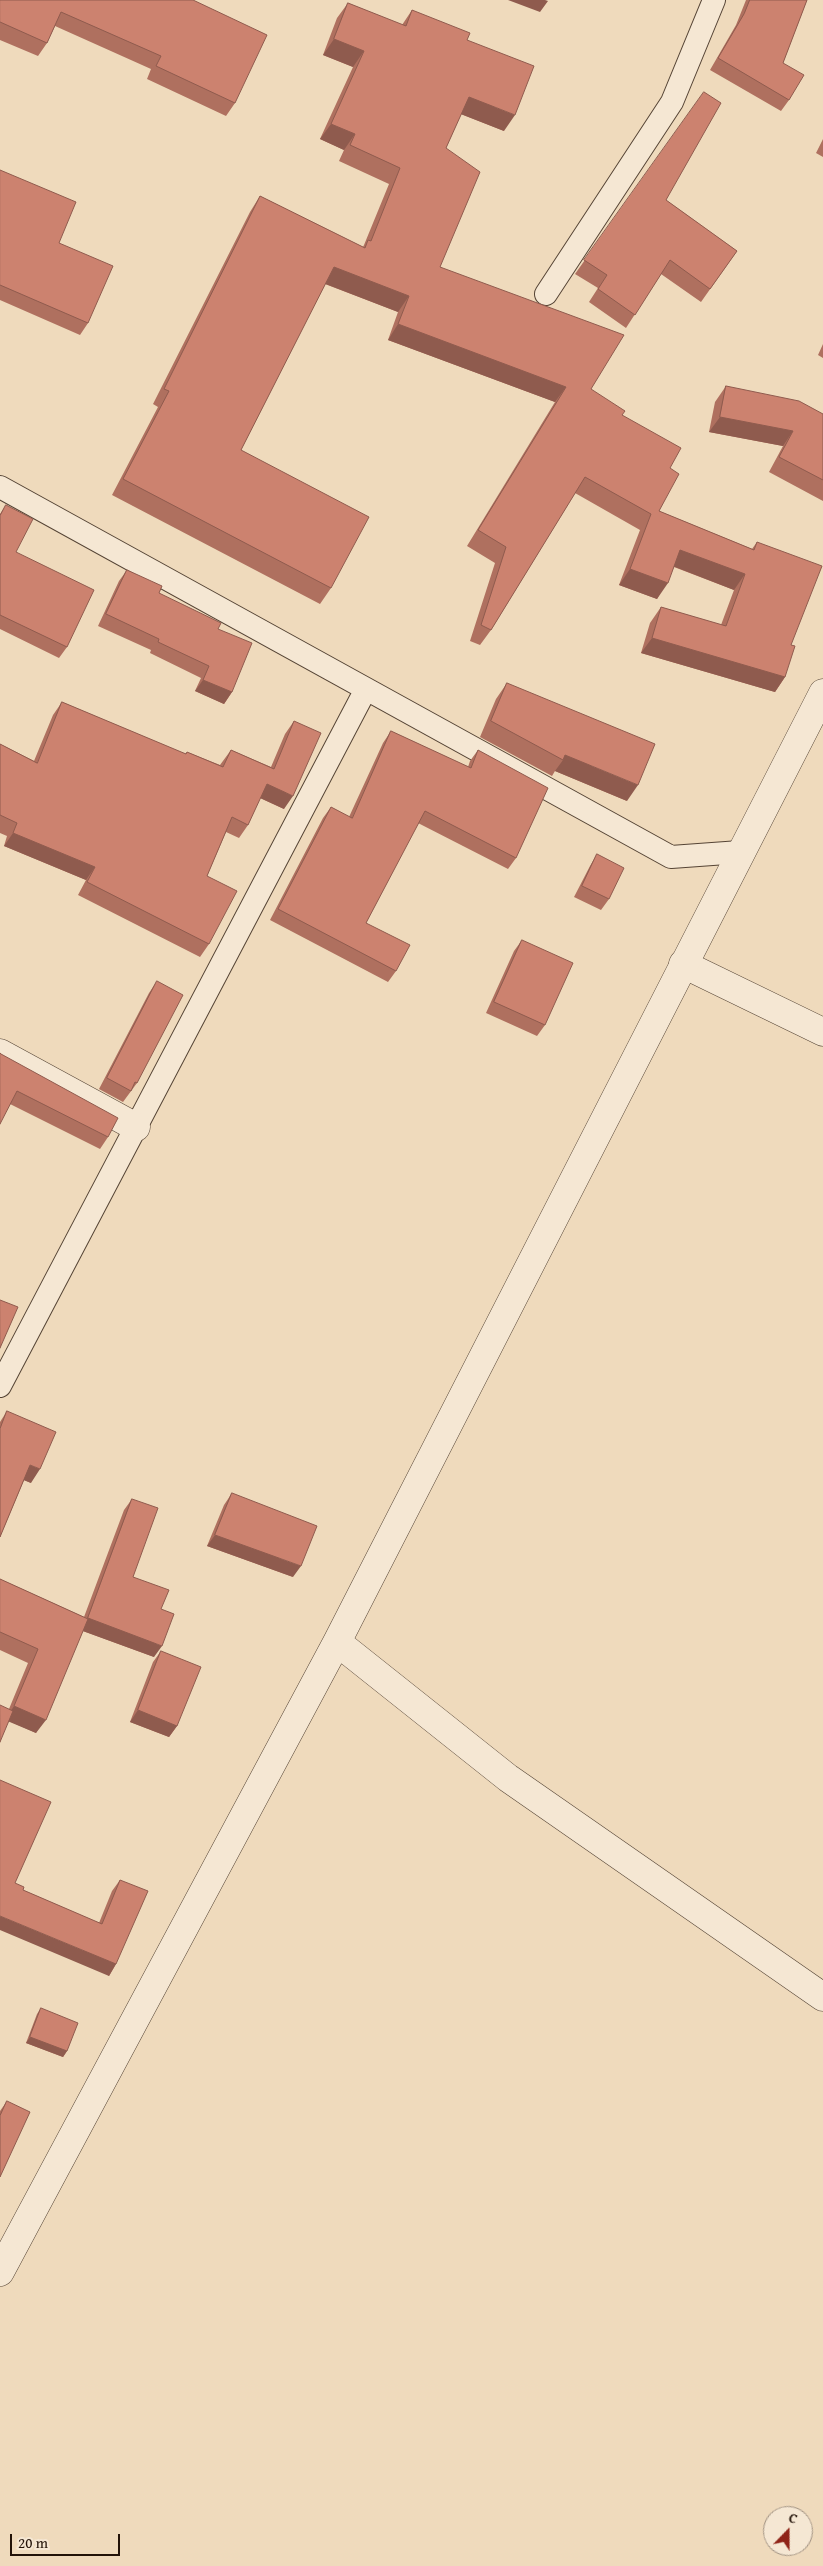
<!DOCTYPE html>
<html>
<head>
<meta charset="utf-8">
<style>
	body { margin:0 }
	#map { position:relative; width:823px; height:2566px; overflow:hidden; background:#efdabc; font-family:"Gentium Book Plus",serif }
	canvas { display:block }
	.north { position:absolute; left:763px; top:2506px; width:50px; height:50px; box-sizing:border-box; background:#f5e7d3; border:1px solid #a19282; border-radius:50%; rotate:22deg; font-size:14px; font-weight:700; line-height:20px; text-align:center; color:#221208 }
	.north::after { content:''; display:block; margin:auto; width:18px; height:22px; background:#8f2418; clip-path:polygon(50% 0,100% 100%,50% 72%,0 100%) }
	.scale { position:absolute; left:10px; top:2534px; width:110px; height:22px; box-sizing:border-box; border:2px solid #221208; border-top:0; padding-left:6px; font-size:15px; line-height:18px; white-space:nowrap; color:#221208; -webkit-text-stroke:4px #f5e7d3; paint-order:stroke }
</style>
</head>
<body>
<div id="map">
<canvas width="823" height="2566"></canvas>
<div class="north">С</div>
<div class="scale">20 m</div>
</div>
<script>
const c = document.querySelector('canvas').getContext('2d');
c.lineJoin = 'round';
function strokePath(path, color, width, dash) {
  c.strokeStyle = color;
  c.lineWidth = width;
  c.lineCap = dash ? 'butt' : 'round';
  c.setLineDash(dash || []);
  c.stroke(path);
}
function fill(path, color) {
  c.fillStyle = color;
  c.fill(path, 'evenodd');
}
const service = new Path2D(`
	M 546,294 L 672,102 L 714,0
	M 0,487 L 671,857 L 740,852
	M 0,1386 L 366,689`);
const minor = new Path2D(`
	M 683,964 L 823,1032
	M 0,1053 L 136,1127`);
const tertiary = new Path2D(`
	M 337,1642 L 508,1778 L 823,1997
	M 0,2272 L 337,1642 L 823,693`);
const wall = new Path2D(`
	M 0,0 L 193,0 L 235,103 L 226,116 L 147,79 L 151,69 L 55,26 L 47,43 L 38,56 L 0,40 Z
	M 746,0 L 807,0 L 783,63 L 789,100 L 781,111 L 710,70 L 736,25 Z
	M 348,3 L 402,25 L 412,10 L 467,40 L 504,131 L 461,114 L 446,148 L 440,267 L 622,415 L 670,468 L 659,511 L 752,549 L 757,542 L 791,645 L 785,677 L 775,692 L 641,653 L 650,623 L 661,607 L 721,625 L 734,590 L 674,567 L 657,599 L 619,585 L 640,530 L 575,493 L 491,630 L 480,645 L 470,641 L 495,563 L 467,546 L 555,402 L 388,340 L 398,312 L 325,284 L 241,450 L 331,588 L 320,604 L 112,495 L 158,407 L 153,404 L 250,212 L 260,196 L 363,247 L 364,245 L 389,184 L 339,161 L 344,150 L 320,139 L 353,67 L 323,55 L 337,18 Z
	M 704,92 L 666,200 L 737,251 L 701,302 L 661,274 L 626,328 L 589,302 L 598,288 L 575,274 Z
	M 823,139 L 823,157 L 816,153 Z
	M 0,170 L 59,243 L 88,323 L 80,335 L 0,300 Z
	M 823,344 L 823,358 L 818,355 Z
	M 726,386 L 823,414 L 823,501 L 769,472 L 783,446 L 709,432 L 715,402 Z
	M 6,505 L 16,552 L 67,647 L 59,658 L 0,629 L 0,514 Z
	M 127,570 L 159,593 L 218,629 L 232,692 L 224,704 L 195,691 L 201,678 L 150,653 L 151,650 L 98,626 L 119,581 Z
	M 507,683 L 627,801 L 555,771 L 552,776 L 480,737 L 496,699 Z
	M 62,702 L 185,754 L 187,752 L 220,765 L 231,750 L 271,767 L 285,734 L 294,721 L 284,809 L 260,798 L 248,825 L 239,838 L 226,832 L 207,876 L 209,944 L 200,957 L 78,895 L 86,880 L 4,846 L 7,836 L 0,833 L 0,744 L 34,761 L 53,715 Z
	M 391,731 L 468,767 L 470,761 L 478,750 L 516,858 L 508,869 L 418,823 L 366,923 L 396,971 L 388,982 L 270,920 L 323,818 L 331,807 L 349,817 L 383,743 Z
	M 597,854 L 609,899 L 601,910 L 574,897 L 590,866 Z
	M 522,940 L 545,1025 L 537,1036 L 486,1013 L 514,951 Z
	M 157,981 L 137,1083 L 123,1102 L 99,1089 L 149,993 Z
	M 1,1054 L 108,1137 L 100,1149 L 10,1104 Z
	M 7,1411 L 31,1483 L 24,1480 L 0,1537 L 0,1422 Z
	M 232,1493 L 293,1577 L 207,1546 L 224,1505 Z
	M 132,1499 L 133,1577 L 161,1609 L 154,1657 L 83,1631 L 36,1733 L 9,1721 L 9,1709 L 28,1663 L 0,1650 L 0,1579 L 84,1617 L 124,1510 Z
	M 161,1651 L 177,1726 L 169,1737 L 130,1722 L 153,1662 Z
	M 120,1880 L 116,1964 L 109,1976 L 15,1883 L 23,1890 L 99,1923 L 112,1891 Z
	M 41,2008 L 67,2051 L 63,2057 L 26,2043 L 37,2014 Z
	M 7,2101 L 0,2177 L 0,2111 Z`);
const shadedWall = new Path2D(`
	M 508,0 L 545,0 L 548,1 L 540,12 Z
	M 334,39 L 364,51 L 353,67 L 323,55 Z
	M 469,97 L 515,115 L 504,131 L 458,113 Z
	M 331,124 L 355,134 L 344,150 L 320,139 Z
	M 334,267 L 409,296 L 398,312 L 323,283 Z
	M 398,324 L 566,387 L 555,402 L 388,340 Z
	M 720,417 L 793,431 L 783,446 L 709,432 Z
	M 680,550 L 745,574 L 734,590 L 670,565 Z
	M 630,569 L 668,583 L 657,599 L 619,585 Z
	M 652,638 L 785,677 L 775,692 L 641,653 Z
	M 203,680 L 232,692 L 224,704 L 195,691 Z
	M 565,755 L 638,785 L 627,801 L 555,771 L 563,760 Z
	M 267,784 L 293,796 L 284,809 L 258,797 Z
	M 13,833 L 95,867 L 86,880 L 4,846 Z
	M 30,1465 L 40,1469 L 31,1483 L 21,1479 Z
	M 215,1535 L 301,1566 L 293,1577 L 207,1546 Z
	M 88,1618 L 162,1646 L 154,1657 L 80,1630 Z
	M 14,1706 L 46,1720 L 36,1733 L 5,1720 Z
	M 138,1710 L 177,1726 L 169,1737 L 130,1722 Z
	M 0,1916 L 116,1964 L 109,1976 L 0,1930 Z
	M 30,2037 L 67,2051 L 63,2057 L 26,2043 Z`);
const building = new Path2D(`
	M 0,0 L 193,0 L 267,35 L 235,103 L 156,66 L 161,56 L 61,12 L 47,43 L 0,22 Z
	M 750,0 L 807,0 L 783,63 L 804,75 L 789,100 L 718,58 L 744,14 Z
	M 348,3 L 406,26 L 412,10 L 470,33 L 467,40 L 534,66 L 515,115 L 469,97 L 446,148 L 480,172 L 440,267 L 624,335 L 591,389 L 625,411 L 622,415 L 681,448 L 670,468 L 679,474 L 659,511 L 754,550 L 757,542 L 822,566 L 791,645 L 795,646 L 785,677 L 652,638 L 661,607 L 726,626 L 745,574 L 680,550 L 668,583 L 630,569 L 651,514 L 585,477 L 491,630 L 481,625 L 506,547 L 478,530 L 566,387 L 398,324 L 409,296 L 334,267 L 241,450 L 369,517 L 331,588 L 123,479 L 169,391 L 164,389 L 260,196 L 365,248 L 368,240 L 371,241 L 400,168 L 350,145 L 355,134 L 331,124 L 364,51 L 334,39 Z
	M 704,92 L 721,103 L 666,200 L 737,251 L 710,289 L 670,260 L 635,315 L 598,289 L 607,275 L 584,260 Z
	M 0,170 L 76,202 L 59,243 L 113,266 L 88,323 L 0,285 Z
	M 726,386 L 799,401 L 823,414 L 823,480 L 779,457 L 793,431 L 720,417 Z
	M 6,505 L 33,519 L 16,552 L 94,590 L 67,647 L 0,615 L 0,516 Z
	M 127,570 L 162,586 L 159,593 L 221,623 L 218,629 L 252,643 L 232,692 L 203,680 L 209,666 L 158,642 L 159,639 L 106,614 Z
	M 507,683 L 655,744 L 638,785 L 565,755 L 563,760 L 491,721 Z
	M 62,702 L 186,754 L 187,752 L 223,767 L 231,750 L 274,769 L 294,721 L 321,733 L 293,796 L 267,784 L 248,825 L 232,817 L 207,876 L 237,891 L 209,944 L 87,882 L 95,867 L 13,833 L 17,823 L 0,815 L 0,744 L 37,763 Z
	M 391,731 L 471,768 L 478,750 L 548,788 L 516,858 L 425,811 L 366,923 L 410,945 L 396,971 L 278,909 L 331,807 L 352,818 Z
	M 597,854 L 624,868 L 609,899 L 582,886 Z
	M 522,940 L 573,963 L 545,1025 L 494,1002 Z
	M 157,981 L 183,995 L 137,1083 L 135,1082 L 131,1091 L 107,1078 Z
	M 0,1053 L 1,1054 L 118,1118 L 108,1137 L 17,1091 L 0,1124 Z
	M 0,1300 L 18,1307 L 0,1348 Z
	M 7,1411 L 56,1432 L 40,1469 L 30,1465 L 0,1537 L 0,1429 Z
	M 232,1493 L 317,1526 L 301,1566 L 215,1535 Z
	M 132,1499 L 158,1508 L 133,1577 L 169,1590 L 161,1609 L 174,1614 L 162,1646 L 88,1618 Z
	M 0,1579 L 88,1619 L 46,1720 L 14,1706 L 38,1649 L 0,1632 Z
	M 161,1651 L 201,1667 L 177,1726 L 138,1710 Z
	M 0,1705 L 13,1711 L 0,1742 Z
	M 0,1780 L 51,1802 L 15,1883 L 24,1887 L 23,1890 L 102,1924 L 120,1880 L 148,1891 L 116,1964 L 0,1916 Z
	M 41,2008 L 78,2023 L 67,2051 L 30,2037 Z
	M 7,2101 L 30,2112 L 0,2177 L 0,2116 Z`);
strokePath(service, '#554435', 24);
strokePath(minor, '#554435', 29);
strokePath(tertiary, '#554435', 29);
strokePath(service, '#f5e7d3', 22);
strokePath(minor, '#f5e7d3', 28);
strokePath(tertiary, '#f5e7d3', 28);
fill(wall, '#af705f');
fill(shadedWall, '#8f5b4e');
fill(building, '#cc826f');
strokePath(building, '#8f5b4e', 1);
</script>
</body>
</html>
